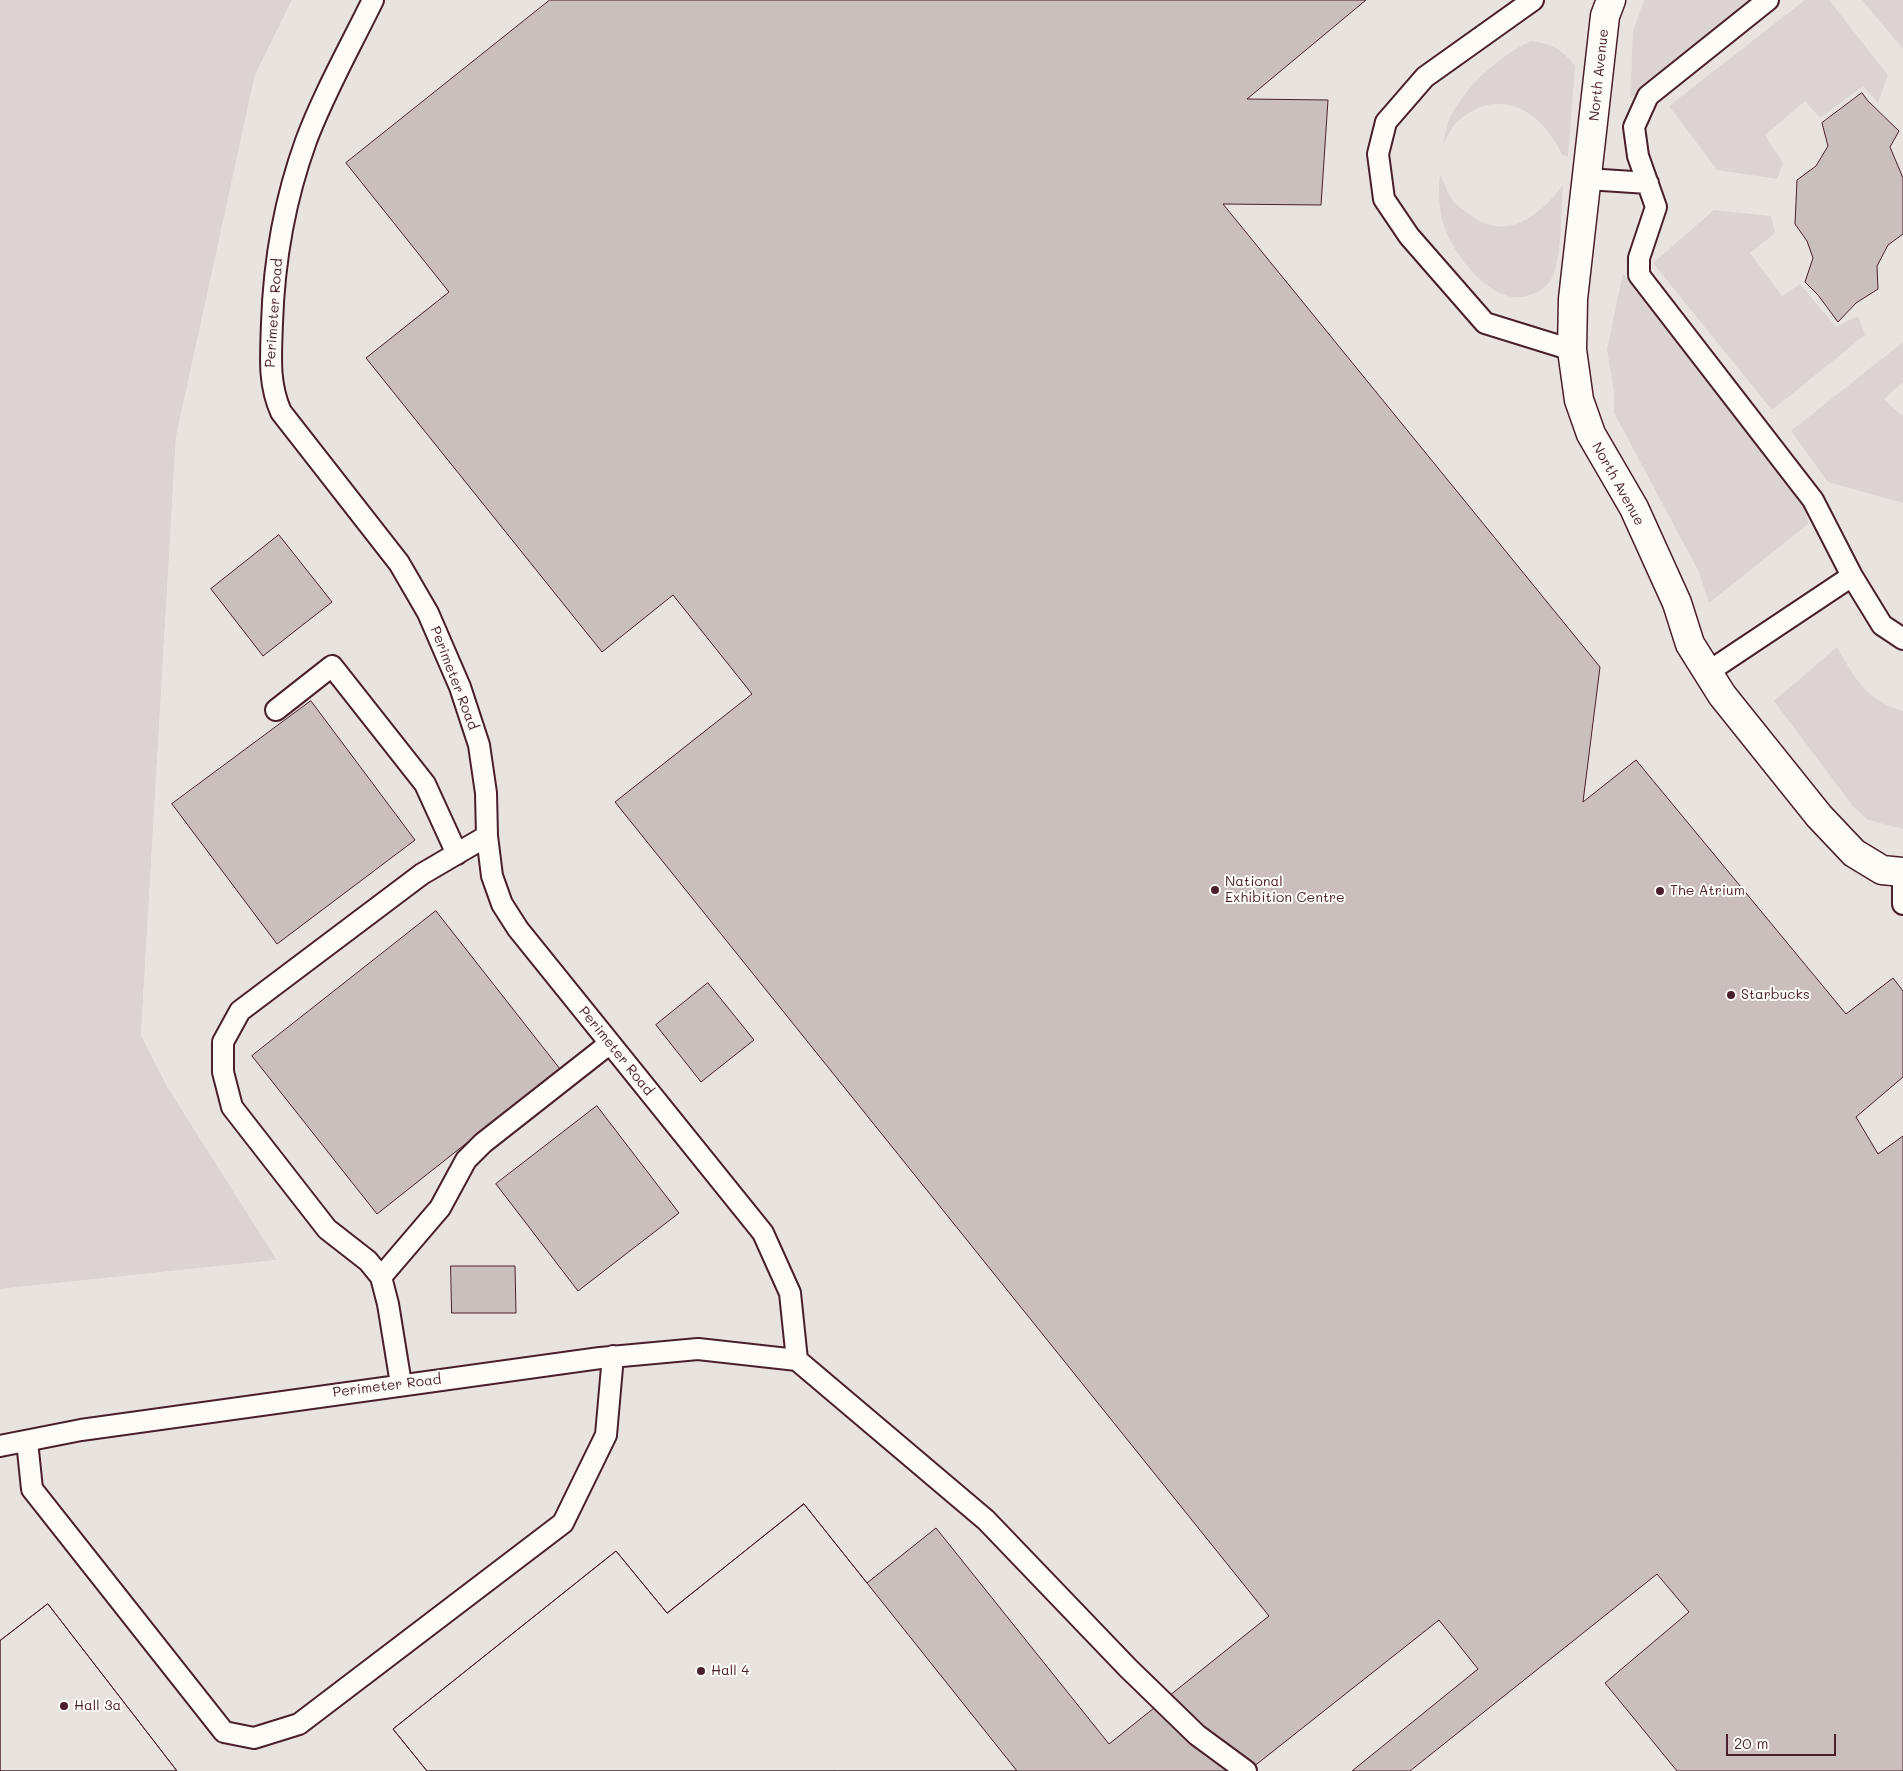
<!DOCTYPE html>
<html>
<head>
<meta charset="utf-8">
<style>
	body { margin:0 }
	#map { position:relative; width:1903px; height:1771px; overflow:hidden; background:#f6f3ef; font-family:Mali,sans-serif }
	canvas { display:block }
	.scale { position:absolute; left:1726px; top:1734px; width:110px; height:22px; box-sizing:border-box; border:2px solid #4a1f2b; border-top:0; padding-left:6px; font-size:15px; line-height:18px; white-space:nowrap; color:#4a1f2b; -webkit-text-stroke:4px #fdfcf7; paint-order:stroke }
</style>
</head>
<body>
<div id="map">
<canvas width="1903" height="1771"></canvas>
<div class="scale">20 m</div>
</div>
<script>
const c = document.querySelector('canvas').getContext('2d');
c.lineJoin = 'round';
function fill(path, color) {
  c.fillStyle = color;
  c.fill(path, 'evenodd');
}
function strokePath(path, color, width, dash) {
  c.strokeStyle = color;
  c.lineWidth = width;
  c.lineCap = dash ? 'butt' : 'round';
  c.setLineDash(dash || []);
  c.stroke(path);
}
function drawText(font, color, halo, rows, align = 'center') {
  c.font = font + ' Mali,sans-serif';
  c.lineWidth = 4;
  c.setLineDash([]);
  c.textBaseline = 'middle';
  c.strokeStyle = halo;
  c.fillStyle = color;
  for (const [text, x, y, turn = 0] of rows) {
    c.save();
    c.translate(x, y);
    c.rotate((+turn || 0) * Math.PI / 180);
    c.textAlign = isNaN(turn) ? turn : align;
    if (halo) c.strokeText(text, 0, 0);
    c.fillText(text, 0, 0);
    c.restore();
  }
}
const built = new Path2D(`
	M 292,0 L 1903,0 L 1903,1771 L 0,1771 L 0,1289 L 277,1260 L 168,1088 L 141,1035 L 176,437 L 255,75 Z`);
const green = new Path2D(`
	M 0,0 L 292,0 L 255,75 L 176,437 L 141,1035 L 168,1088 L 277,1260 L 0,1289 Z
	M 1644,0 L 1756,0 L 1630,99 L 1633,31 Z
	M 1805,0 L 1829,0 L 1888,75 L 1878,103 L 1863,86 L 1820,118 L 1805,101 L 1765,135 L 1783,163 L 1777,179 L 1717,170 L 1669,106 Z
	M 1862,0 L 1903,0 L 1903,49 Z
	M 1531,41 C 1551,43 1563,50 1575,66 L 1568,157 L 1562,155 C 1543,112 1499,83 1457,122 C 1451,127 1447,138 1443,145 C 1445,135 1447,123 1451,115 C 1468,85 1500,55 1531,41 Z
	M 1440,174 C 1444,183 1448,194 1454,202 C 1457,206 1464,210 1469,214 C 1505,243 1540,216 1563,185 C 1561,210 1562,254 1553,276 C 1549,286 1538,293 1527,296 C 1490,306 1450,251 1442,219 C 1439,204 1438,189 1440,174 Z
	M 1714,210 L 1771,216 L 1775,233 L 1750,253 L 1782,296 L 1800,284 L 1836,327 L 1858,316 L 1865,335 L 1772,410 L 1653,263 Z
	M 1623,273 L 1804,494 L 1808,524 L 1709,603 L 1699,572 L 1614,413 L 1614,392 L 1607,349 Z
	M 1903,342 L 1903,382 L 1884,399 L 1903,417 L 1903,503 L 1828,482 L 1791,431 Z
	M 1837,647 C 1855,679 1866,700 1903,711 L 1903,829 L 1868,820 L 1853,806 L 1774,701 Z`);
const building = new Path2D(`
	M 550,0 L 1366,0 L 1247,99 L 1328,100 L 1321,205 L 1223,204 L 1600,667 L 1583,802 L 1636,760 L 1846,1014 L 1893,978 L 1903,991 L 1903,1077 L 1856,1117 L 1878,1154 L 1903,1136 L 1903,1771 L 1677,1771 L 1605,1683 L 1689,1612 L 1657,1574 L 1410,1771 L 1352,1771 L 1478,1669 L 1439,1620 L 1248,1771 L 427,1771 L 393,1729 L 616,1551 L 667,1613 L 804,1504 L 867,1583 L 936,1528 L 1109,1744 L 1269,1616 L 615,802 L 752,694 L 673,595 L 602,652 L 366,358 L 449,292 L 346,163 Z
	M 1862,93 L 1868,101 L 1899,131 L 1890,147 L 1903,178 L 1903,234 L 1888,245 L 1877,266 L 1878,289 L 1856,303 L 1838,322 L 1818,295 L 1805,282 L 1813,258 L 1807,241 L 1795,224 L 1797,180 L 1816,166 L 1828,146 L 1822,123 Z
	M 279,535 L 332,602 L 263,656 L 211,589 Z
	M 311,701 L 415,840 L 277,944 L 172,804 Z
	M 436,911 L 560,1069 L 377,1214 L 252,1056 Z
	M 708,983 L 754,1040 L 701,1082 L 656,1025 Z
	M 597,1106 L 679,1213 L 578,1291 L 496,1184 Z
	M 451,1266 L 515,1266 L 516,1313 L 452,1313 Z
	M 804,1504 L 1017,1771 L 427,1771 L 393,1729 L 616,1551 L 667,1613 Z
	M 48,1604 L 177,1771 L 0,1771 L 0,1641 Z
	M 48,1604 L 177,1771 L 0,1771 L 0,1641 Z`);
const service = new Path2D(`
	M 1533,0 L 1425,77 L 1386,122 L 1378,154 L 1384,199 L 1409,236 L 1485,323 L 1572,350
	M 1768,0 L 1648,96 L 1634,127 L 1638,156 L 1656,207 L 1639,258 L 1639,275 L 1813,500 L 1852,576 L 1882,625 L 1903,639
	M 1587,179 L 1648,183
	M 1708,672 L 1852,576
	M 276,710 L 332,666 L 425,784 L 457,854
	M 1903,872 L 1903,904
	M 381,1277 L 440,1208 L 466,1160 L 483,1143 L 609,1044
	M 797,1360 L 986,1520 L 1128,1668 L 1197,1735 L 1246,1771
	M 401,1384 L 388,1304 L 381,1277 L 368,1261 L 327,1229 L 232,1107 L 223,1072 L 223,1042 L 240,1011 L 422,874 L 487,836
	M 27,1441 L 32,1489 L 224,1732 L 254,1738 L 299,1724 L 563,1523 L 606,1435 L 613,1356
	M 0,1446 L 81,1430 L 600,1358 L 698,1349 L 797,1360 L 790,1293 L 763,1233 L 518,929 L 502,904 L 492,876 L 487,836 L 486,793 L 479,745 L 460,687 L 428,613 L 399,563 L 281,412 C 268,383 271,355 272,323 C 274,261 285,199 306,141 C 323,95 351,45 373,0`);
const minor = new Path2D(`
	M 1611,0 L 1605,16 L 1573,299 L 1572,350 L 1579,400 L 1591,434 L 1634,508 L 1677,603 L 1690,644 L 1722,695 L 1819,816 L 1854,853 L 1882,870 L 1903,872`);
const markers = [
	[1215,890,5,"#4a1f2b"],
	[1660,891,5,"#4a1f2b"],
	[1731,995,5,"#4a1f2b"],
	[701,1671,5,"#4a1f2b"],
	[64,1706,5,"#4a1f2b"]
];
const streetNames = [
	["North Avenue",1599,75,-84],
	["Perimeter Road",274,313,-86],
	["North Avenue",1618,484,61],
	["Perimeter Road",454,678,69],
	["Perimeter Road",616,1051,51],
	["Perimeter Road",387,1386,-7]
];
const poiNames = [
	["National",1225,882],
	["Exhibition Centre",1225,898],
	["The Atrium",1670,891],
	["Starbucks",1741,995],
	["Hall 4",711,1671],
	["Hall 3a",74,1706]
];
fill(built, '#e9e3e0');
fill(green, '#dcd4d2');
fill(building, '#cbbfbe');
strokePath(building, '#4a1f2b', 1);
strokePath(service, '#4a1f2b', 24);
strokePath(minor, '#4a1f2b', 31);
strokePath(service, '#fdfcf7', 20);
strokePath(minor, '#fdfcf7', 28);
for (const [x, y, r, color] of markers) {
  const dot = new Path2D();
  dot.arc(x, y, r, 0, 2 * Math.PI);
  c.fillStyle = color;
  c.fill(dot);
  strokePath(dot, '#fdfcf7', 2);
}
drawText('14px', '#4a1f2b', '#fdfcf7', streetNames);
drawText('14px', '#4a1f2b', '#fdfcf7', poiNames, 'left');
</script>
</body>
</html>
